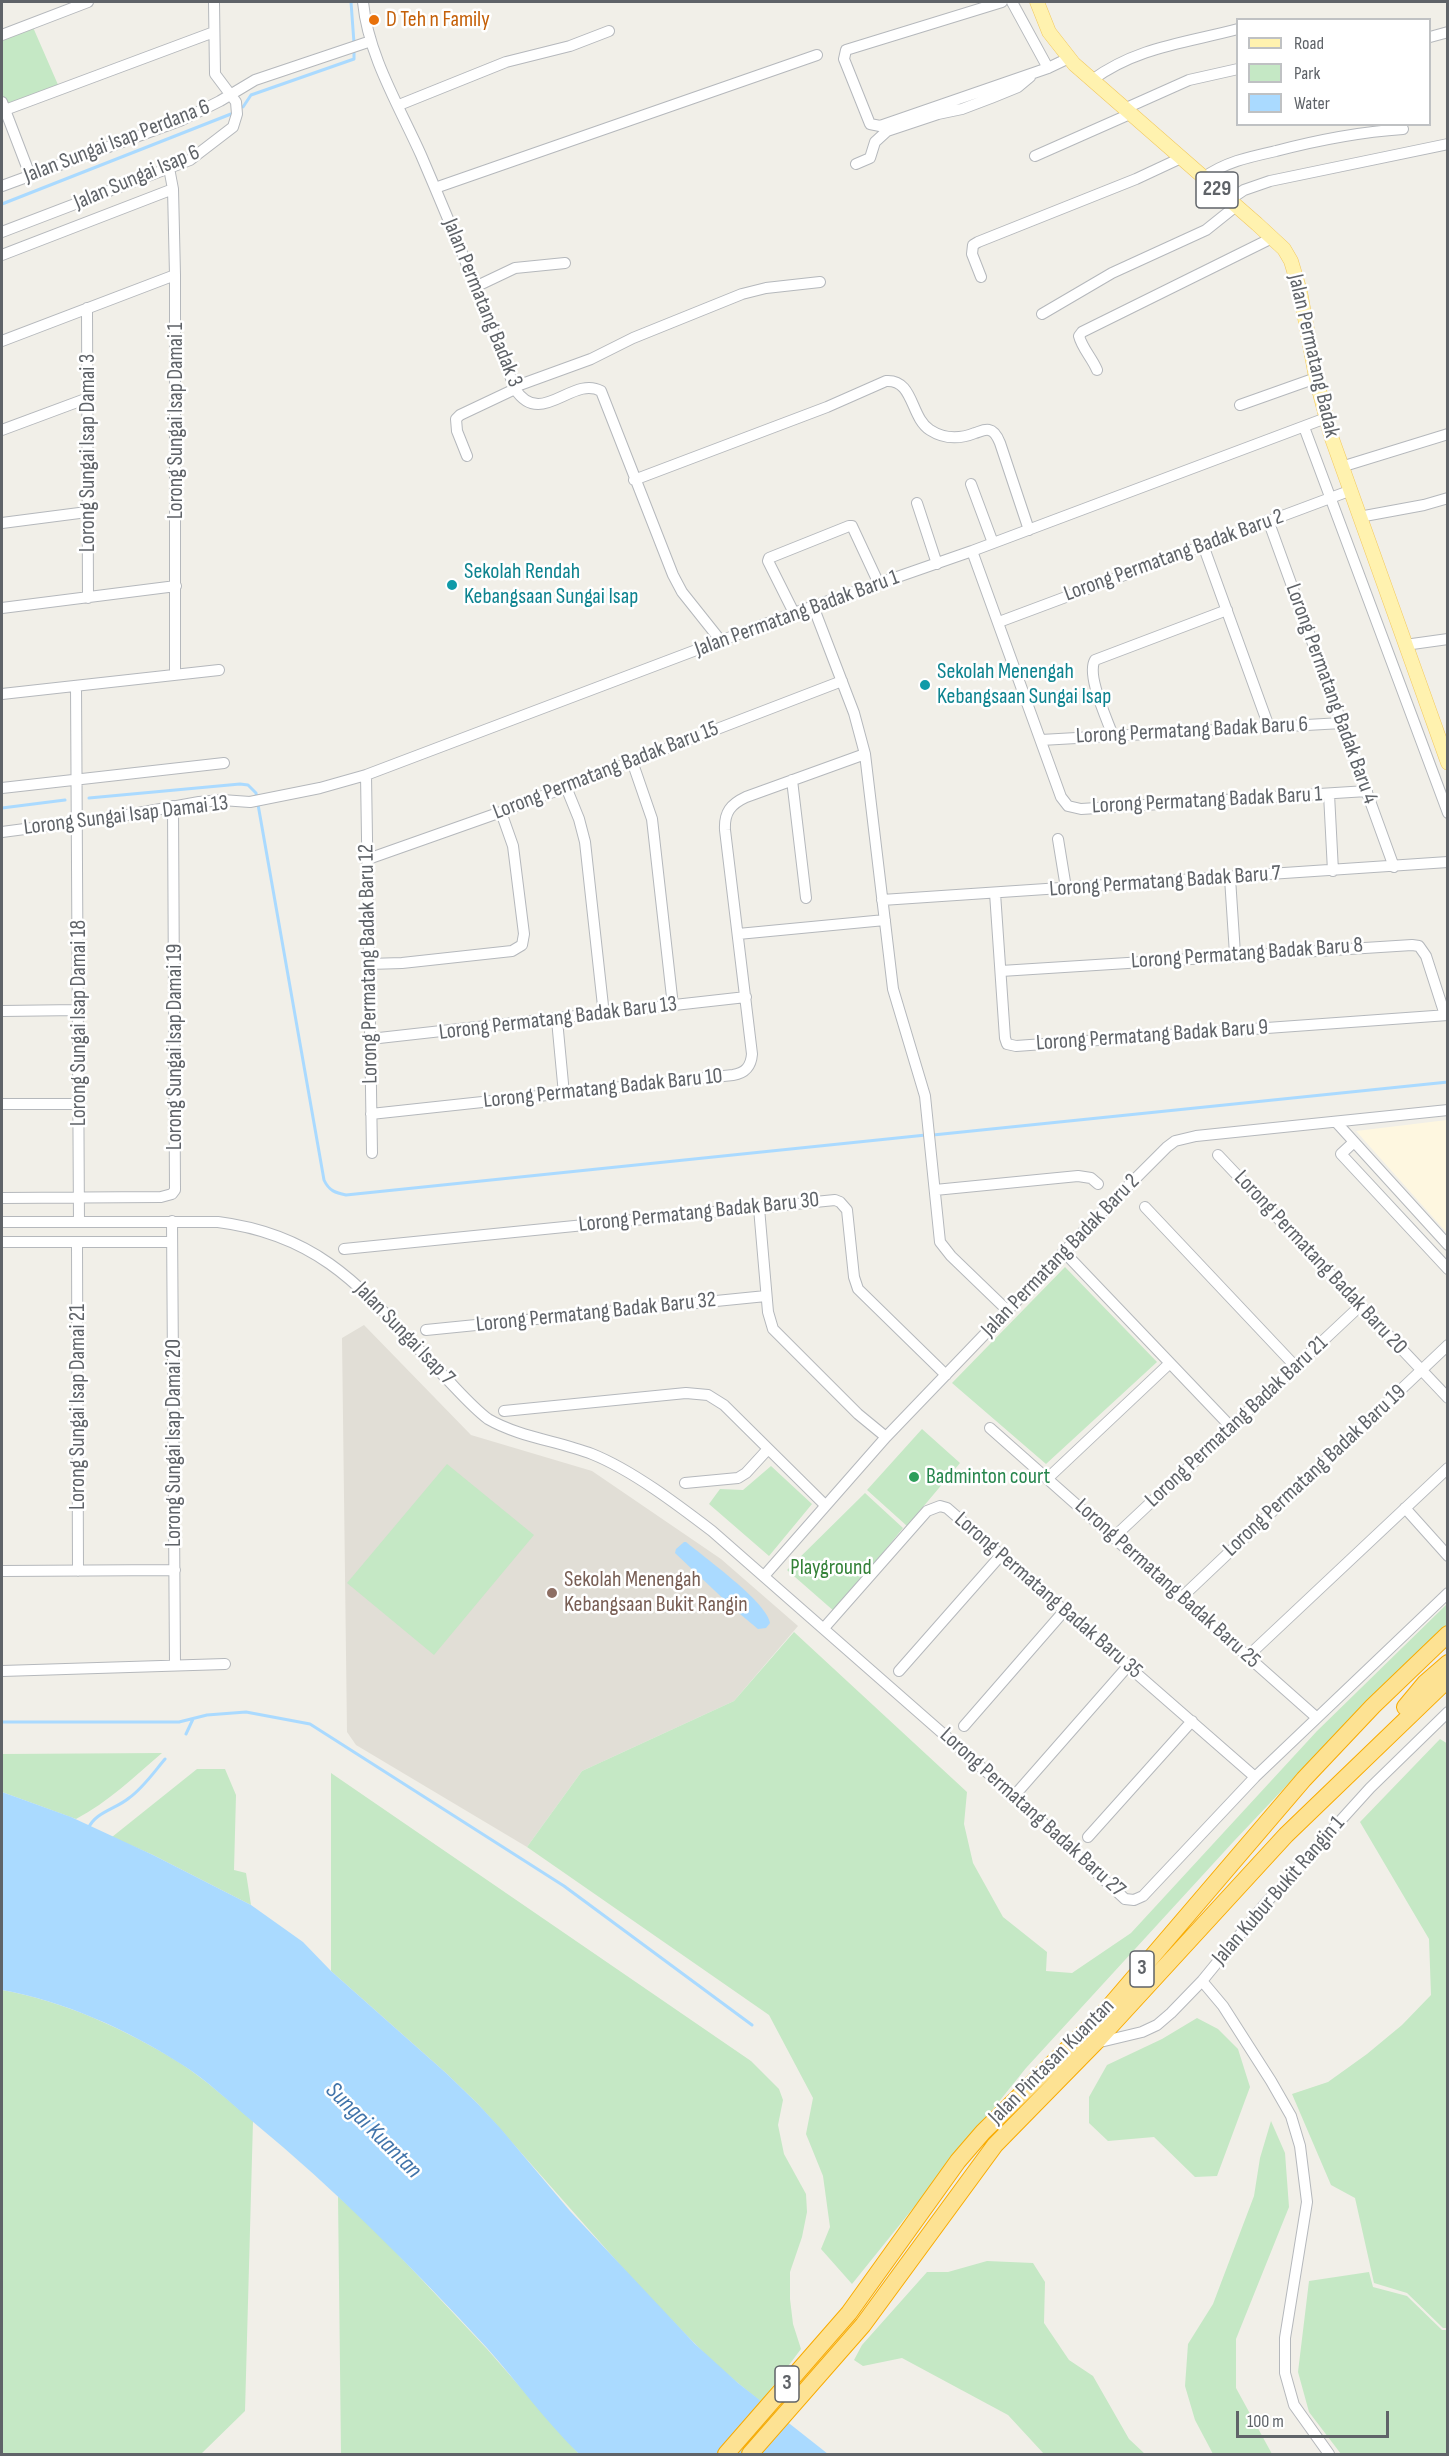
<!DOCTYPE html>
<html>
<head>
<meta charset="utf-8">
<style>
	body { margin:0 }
	#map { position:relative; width:1449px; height:2456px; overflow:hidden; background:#f1efe8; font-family:"Sofia Sans Condensed",sans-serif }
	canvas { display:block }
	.frame { position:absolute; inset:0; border:3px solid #5f6368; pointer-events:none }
	.legend { position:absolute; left:1236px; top:18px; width:195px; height:108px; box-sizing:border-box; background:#fff; border:2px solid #bfc1c3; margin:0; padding:8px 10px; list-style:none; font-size:18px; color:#5f6368 }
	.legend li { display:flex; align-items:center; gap:12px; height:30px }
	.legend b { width:30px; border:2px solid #bfc1c3 }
	.scale { position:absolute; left:1236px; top:2411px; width:153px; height:27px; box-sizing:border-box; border:3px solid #5f6368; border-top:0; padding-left:8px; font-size:18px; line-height:21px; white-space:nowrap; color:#5f6368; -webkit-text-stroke:4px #fff; paint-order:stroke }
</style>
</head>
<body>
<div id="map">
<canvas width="1449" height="2456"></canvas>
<div class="frame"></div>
<ul class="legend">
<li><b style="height:8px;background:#fff2af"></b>Road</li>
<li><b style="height:16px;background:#c5e8c5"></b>Park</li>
<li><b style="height:16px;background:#aadaff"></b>Water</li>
</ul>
<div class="scale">100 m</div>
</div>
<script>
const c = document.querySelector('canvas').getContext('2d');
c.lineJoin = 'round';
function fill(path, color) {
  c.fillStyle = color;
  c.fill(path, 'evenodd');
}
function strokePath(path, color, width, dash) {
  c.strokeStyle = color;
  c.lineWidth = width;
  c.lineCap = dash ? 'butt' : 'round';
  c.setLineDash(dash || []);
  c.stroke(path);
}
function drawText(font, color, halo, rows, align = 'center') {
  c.font = font + ' "Sofia Sans Condensed",sans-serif';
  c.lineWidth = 5;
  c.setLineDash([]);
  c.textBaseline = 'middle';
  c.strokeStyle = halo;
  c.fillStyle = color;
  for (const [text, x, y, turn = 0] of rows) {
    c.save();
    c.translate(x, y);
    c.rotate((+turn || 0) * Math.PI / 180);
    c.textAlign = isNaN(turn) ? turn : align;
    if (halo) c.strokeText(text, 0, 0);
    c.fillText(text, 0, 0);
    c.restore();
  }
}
const commercial = new Path2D(`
	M 1447,1120 L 1448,1120 L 1447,1233 L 1356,1131 Z`);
const education = new Path2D(`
	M 364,1325 L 471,1435 L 592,1471 L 721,1559 L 798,1626 L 734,1701 L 582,1771 L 527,1847 L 356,1745 L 347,1732 L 342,1338 Z`);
const green = new Path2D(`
	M 32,25 L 59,87 L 6,107 L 2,95 L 2,37 Z
	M 1065,1267 L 1157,1362 L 1046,1464 L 952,1383 Z
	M 922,1429 L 960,1463 L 907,1526 L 867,1490 Z
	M 447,1464 L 534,1535 L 434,1655 L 347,1583 Z
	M 771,1466 L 812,1504 L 769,1556 L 709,1504 L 720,1489 L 743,1490 Z
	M 865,1493 L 903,1528 L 835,1612 L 787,1570 Z
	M 1447,1604 L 1447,1625 L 1362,1706 L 1234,1841 L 1026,2068 L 852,2284 L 821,2249 L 830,2227 L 823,2176 L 806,2134 L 813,2098 L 769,2015 L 527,1847 L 582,1771 L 734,1701 L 794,1632 L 967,1792 L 964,1824 L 973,1863 L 1003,1917 L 1047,1952 L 1046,1971 L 1072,1973 L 1131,1933 L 1317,1731 Z
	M 1440,1739 L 1448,1744 L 1448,2328 L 1443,2328 L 1407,2293 L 1374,2283 L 1355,2198 L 1331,2185 L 1292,2094 L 1328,2082 L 1367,2054 L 1402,2025 L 1431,1995 L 1429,1939 L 1360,1822 Z
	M 162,1753 C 134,1777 108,1802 76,1819 L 2,1792 L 2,1754 Z
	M 197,1769 L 225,1769 L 236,1795 L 234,1870 L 246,1873 L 251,1905 L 153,1855 L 112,1837 Z
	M 331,1773 L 751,2061 L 779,2089 L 783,2100 L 778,2125 L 784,2154 L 806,2194 L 807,2212 L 802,2237 L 790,2272 L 790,2299 L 793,2324 L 801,2349 L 761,2402 L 716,2365 L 644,2292 L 478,2104 L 446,2073 L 331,1971 Z
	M 2,1990 C 64,2001 127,2030 180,2063 C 206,2080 229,2101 253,2121 L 245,2411 L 201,2454 L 2,2454 Z
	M 1197,2018 L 1218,2029 L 1238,2049 L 1250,2087 L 1217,2176 L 1195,2177 L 1154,2137 L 1108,2141 L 1089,2123 L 1089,2097 L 1107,2065 L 1162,2039 Z
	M 1271,2121 L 1285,2153 L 1289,2207 L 1236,2339 L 1236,2388 L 1272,2454 L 1213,2454 L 1195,2420 L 1185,2386 L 1188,2344 L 1213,2304 L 1254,2196 L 1260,2158 Z
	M 338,2196 L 378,2233 L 487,2349 L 579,2454 L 341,2454 Z
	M 987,2261 L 1033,2263 L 1045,2282 L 1044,2323 L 1069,2360 L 1093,2376 L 1129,2439 L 1145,2454 L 1044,2454 L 1008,2415 L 902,2358 L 863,2366 L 854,2360 L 862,2345 L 927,2272 L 948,2272 Z
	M 1369,2272 L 1373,2287 L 1407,2296 L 1442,2330 L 1447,2330 L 1447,2454 L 1341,2454 L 1309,2412 L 1298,2372 L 1309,2281 Z`);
const water = new Path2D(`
	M 684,1542 L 686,1542 C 704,1557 768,1603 770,1623 L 766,1628 L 758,1629 L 734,1609 L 675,1553 L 676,1549 Z
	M 2,1792 L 71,1817 L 153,1855 L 251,1905 L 303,1942 L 331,1971 L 446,2073 L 478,2104 L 501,2129 L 570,2211 L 695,2344 L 738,2383 L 828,2454 L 579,2454 C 546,2422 518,2383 487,2348 C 413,2268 336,2190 252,2121 C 229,2102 207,2080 181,2064 C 128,2030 64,2001 2,1990 Z`);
const stream = new Path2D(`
	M 351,2 L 354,43
	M 243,107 L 251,95 L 354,59 L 354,50
	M 2,204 L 231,114
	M 89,798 L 240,784 L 248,785 L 256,793 L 324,1180 C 329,1191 336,1193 346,1195 L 926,1135
	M 2,808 L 65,800
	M 933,1135 L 1448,1082
	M 2,1722 L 179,1722 L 207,1715 L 246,1712 L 310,1724 L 564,1886 L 752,2025
	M 186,1734 L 193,1719
	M 88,1829 C 95,1812 116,1809 129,1798 C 143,1788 154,1772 165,1759`);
const minor = new Path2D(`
	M 363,2 C 368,55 399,106 421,155 C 454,232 486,310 515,389 C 541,429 572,375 601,391 L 673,575 L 682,592 L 721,641
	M 1002,2 L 846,50 L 844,59 L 870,124 L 880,126 L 1048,68 L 1069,58
	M 1012,2 L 1048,68
	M 2,35 L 88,2
	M 1430,37 L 1448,32
	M 1092,80 C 1137,47 1185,43 1238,29
	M 2,102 L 30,175
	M 399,105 L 506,62 L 570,46 L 609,31
	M 1124,109 L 1189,80 L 1238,69
	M 5,110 L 214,32
	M 1035,156 L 1130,114
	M 856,164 L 870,158 L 875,142 L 887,131 L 938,114 L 962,109 L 991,98 L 1018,87 L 1030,77
	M 169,168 L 173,189 L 175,275 L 175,674
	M 1203,178 C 1225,162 1249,157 1276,151 C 1318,140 1359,132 1403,129
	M 2,186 L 182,120 L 220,101 L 255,80 L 371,41
	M 435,188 L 817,55
	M 1229,200 L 1244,190 L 1270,181 L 1448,144
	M 2,232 L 190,160 L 233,127 L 237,114 L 236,102 L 215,74 L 214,2
	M 2,255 L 173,189
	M 981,277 L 972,254 L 973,245 L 978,242 L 1136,179 L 1181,158
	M 475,287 L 515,268 L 565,263
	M 87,308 L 88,598
	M 1042,314 L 1112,273 L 1206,230 L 1236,206
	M 2,341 L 175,275
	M 1097,370 C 1092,358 1082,348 1079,336 L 1082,332 L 1272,238
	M 514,387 L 591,359 L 633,338 L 742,294 L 766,288 L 820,282
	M 1240,405 L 1316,378
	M 1304,427 L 1448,813
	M 2,430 L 88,398
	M 467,456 L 457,431 L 456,419 L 460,415 L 515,389
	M 1341,467 L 1448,434
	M 634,480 L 827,407 L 886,381 C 914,379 910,417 930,430 C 944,439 960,439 975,433 C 979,432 984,429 989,430 C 995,431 998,438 1000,443 L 1029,530
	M 971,484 L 993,543
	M 917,503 L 937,564
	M 1359,517 L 1424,505 L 1448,498
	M 1268,520 L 1394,867
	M 2,523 L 87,512
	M 1203,545 L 1269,727
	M 972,551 L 1061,797 L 1068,806 L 1081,809 L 1367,791
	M 813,606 L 854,713 L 865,754 L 893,989 L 925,1096 L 940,1242 L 951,1256 L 1008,1311
	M 2,608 L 176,586
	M 794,613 L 768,561 L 769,558 L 849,526 L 852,526 L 879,584
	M 999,622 L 1349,491
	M 1405,645 L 1448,639
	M 76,686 L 79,1222
	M 2,694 L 219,670
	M 1113,736 C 1107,719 1086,675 1095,660 L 1227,610
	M 1041,740 L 1342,723
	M 632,761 L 652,819 L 673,1006
	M 366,775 L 372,1153
	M 792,780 L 806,898
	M 566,787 L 579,819 L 585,842 L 604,1015
	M 2,788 L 224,763
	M 1329,794 L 1333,871
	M 2,832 L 116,817 L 199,802 L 222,800 L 250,802 L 320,788 L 366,775 L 794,613 L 972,551 L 1326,418
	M 1058,839 L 1066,888
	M 368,859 L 501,812 L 842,681
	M 1230,878 L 1235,954
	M 995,893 L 1005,1038 L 1007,1044 L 1016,1046 L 1448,1015
	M 882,900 L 1448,862
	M 738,934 L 885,920
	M 369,964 L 402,963 L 512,951 L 522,945 L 524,934 L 513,846 L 501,812
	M 1001,971 L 1412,945 L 1419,946 L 1426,956 L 1445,1015
	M 2,1011 L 79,1010
	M 557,1020 L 564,1094
	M 370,1039 L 746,997
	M 2,1104 L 79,1104
	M 371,1114 L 733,1075 C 745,1073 751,1067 752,1054 L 725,830 C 724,812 731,804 746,797 L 865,754
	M 1336,1122 L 1448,1245
	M 1354,1142 L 1341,1154 L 1448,1269
	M 1218,1155 L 1448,1398
	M 935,1190 L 1078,1176 L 1091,1178 L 1098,1184
	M 2,1198 L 161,1197 L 172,1194 L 175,1190 L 173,806
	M 1145,1207 L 1296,1367
	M 759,1208 L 768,1312 L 773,1329 L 858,1414 L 886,1437
	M 172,1221 L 175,1665
	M 2,1222 L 218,1222 C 329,1236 370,1299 442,1374 C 457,1389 471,1406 488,1419 C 519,1437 558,1441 592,1454 C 632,1470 678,1505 712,1531 L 1014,1796 L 1125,1899 L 1134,1900 L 1143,1896 L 1255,1777 L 1448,1593
	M 2,1242 L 172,1242
	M 77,1242 L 78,1571
	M 344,1249 L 835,1200 L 840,1202 L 847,1210 L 854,1277 L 858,1289 L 946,1375
	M 1064,1252 L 1232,1428
	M 426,1330 L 766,1296
	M 504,1411 L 686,1393 L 708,1395 L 724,1405 L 825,1505
	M 990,1428 L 1316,1717
	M 1048,1478 L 1170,1363
	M 685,1483 L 738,1478 L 746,1473 L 768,1449
	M 1405,1508 L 1448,1556
	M 1114,1537 L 1360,1306
	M 2,1571 L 175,1570
	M 764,1576 L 886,1437 L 1105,1209 L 1167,1147 L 1175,1141 L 1196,1136 L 1448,1110
	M 1182,1597 L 1448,1345
	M 824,1628 L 927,1511 L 940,1506 L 947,1508 L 1255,1777
	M 1248,1656 L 1448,1468
	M 2,1671 L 225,1664
	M 899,1671 L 1002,1554
	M 964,1726 L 1065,1610
	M 1014,1796 L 1128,1666
	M 1088,1837 L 1192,1721
	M 1202,1981 L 1223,2006 L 1271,2081 L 1291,2116 L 1300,2146 L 1307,2202 L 1285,2338 L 1285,2373 L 1294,2405 L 1329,2454
	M 1096,2043 L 1142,2032 L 1157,2025 L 1171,2013 L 1202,1981 L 1265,1904 L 1370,1788 L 1448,1712`);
const major = new Path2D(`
	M 1037,2 L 1049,32 L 1074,64 L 1257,224 L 1284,249 L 1291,261 L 1300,291 L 1316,378 L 1331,436 L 1448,763`);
const highway = new Path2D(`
	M 1405,1707 L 1425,1683 L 1448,1663
	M 726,2454 L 849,2313 L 958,2161 L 983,2132 L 1103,2014 L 1304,1779 L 1373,1706 L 1448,1634
	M 750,2454 L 863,2325 L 995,2145 L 1095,2043 L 1286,1835 L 1448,1679`);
const markers = [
	[374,20,6,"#e8710a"],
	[452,585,6,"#0f9aa8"],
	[925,685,6,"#0f9aa8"],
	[914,1477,6,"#2e9e5b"],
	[552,1593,6,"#8d6e63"]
];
const shields = [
	[1217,190,42],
	[1142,1969,24],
	[787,2384,24]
];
const shieldNames = [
	["229",1217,190],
	["3",1142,1969],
	["3",787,2384]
];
const foodNames = [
	["D Teh n Family",386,20]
];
const streetNames = [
	["Jalan Sungai Isap Perdana 6",117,142,-21],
	["Jalan Sungai Isap 6",137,178,-23],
	["Jalan Permatang Badak 3",482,303,68],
	["Jalan Permatang Badak",1313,356,77],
	["Lorong Sungai Isap Damai 1",176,421,-90],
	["Lorong Sungai Isap Damai 3",88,453,-90],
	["Lorong Permatang Badak Baru 2",1174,556,-20],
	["Jalan Permatang Badak Baru 1",797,614,-20],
	["Lorong Permatang Badak Baru 4",1331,694,70],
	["Lorong Permatang Badak Baru 6",1192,731,-3],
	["Lorong Permatang Badak Baru 15",606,771,-21],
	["Lorong Permatang Badak Baru 1",1207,801,-3],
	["Lorong Sungai Isap Damai 13",126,816,-7],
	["Lorong Permatang Badak Baru 7",1165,882,-4],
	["Lorong Permatang Badak Baru 8",1247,954,-4],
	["Lorong Permatang Badak Baru 12",369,964,-91],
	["Lorong Permatang Badak Baru 13",558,1019,-7],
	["Lorong Sungai Isap Damai 18",79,1023,-90],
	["Lorong Permatang Badak Baru 9",1152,1036,-4],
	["Lorong Sungai Isap Damai 19",175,1047,-90],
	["Lorong Permatang Badak Baru 10",603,1089,-6],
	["Lorong Permatang Badak Baru 30",699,1213,-6],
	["Jalan Permatang Badak Baru 2",1061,1256,-46],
	["Lorong Permatang Badak Baru 20",1320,1263,47],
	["Lorong Permatang Badak Baru 32",596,1313,-6],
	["Jalan Sungai Isap 7",404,1334,46],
	["Lorong Sungai Isap Damai 21",78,1407,-90],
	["Lorong Permatang Badak Baru 21",1237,1422,-43],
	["Lorong Sungai Isap Damai 20",174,1443,-90],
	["Lorong Permatang Badak Baru 19",1315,1471,-43],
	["Lorong Permatang Badak Baru 25",1167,1584,42],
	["Lorong Permatang Badak Baru 35",1048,1596,41],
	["Lorong Permatang Badak Baru 27",1032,1813,42],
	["Jalan Kubur Bukit Rangin 1",1279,1891,-49],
	["Jalan Pintasan Kuantan",1052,2062,-45]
];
const cultureNames = [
	["Sekolah Rendah",464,572],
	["Kebangsaan Sungai Isap",464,597],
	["Sekolah Menengah",937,672],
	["Kebangsaan Sungai Isap",937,697]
];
const leisureNames = [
	["Badminton court",926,1477]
];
const parkNames = [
	["Playground",831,1568]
];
const educationNames = [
	["Sekolah Menengah",564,1580],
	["Kebangsaan Bukit Rangin",564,1605]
];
const waterNames = [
	["Sungai Kuantan",373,2131,45]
];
fill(commercial, '#fef7e0');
fill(education, '#e1ded6');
fill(green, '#c5e8c5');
fill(water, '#aadaff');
strokePath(stream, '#aadaff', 3);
strokePath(minor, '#b5b8bc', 12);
strokePath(major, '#f2c960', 15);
strokePath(highway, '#f9ab00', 18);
strokePath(minor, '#fff', 10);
strokePath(major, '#fff2af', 14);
strokePath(highway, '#fde293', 16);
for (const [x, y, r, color] of markers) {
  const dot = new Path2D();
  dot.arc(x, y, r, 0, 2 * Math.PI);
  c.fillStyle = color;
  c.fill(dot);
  strokePath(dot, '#fff', 2);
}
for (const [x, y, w] of shields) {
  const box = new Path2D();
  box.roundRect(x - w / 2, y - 18, w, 36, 4.5);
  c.fillStyle = '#fff';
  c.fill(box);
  strokePath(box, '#5f6368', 1.5);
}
drawText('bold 21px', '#5f6368', null, shieldNames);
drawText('22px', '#c56008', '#fff', foodNames, 'left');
drawText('22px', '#5f6368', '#fff', streetNames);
drawText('22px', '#0d838f', '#fff', cultureNames, 'left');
drawText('22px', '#27864d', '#fff', leisureNames, 'left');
drawText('22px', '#348238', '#fff', parkNames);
drawText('22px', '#785e54', '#fff', educationNames, 'left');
drawText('italic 24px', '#4174aa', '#fff', waterNames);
</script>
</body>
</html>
